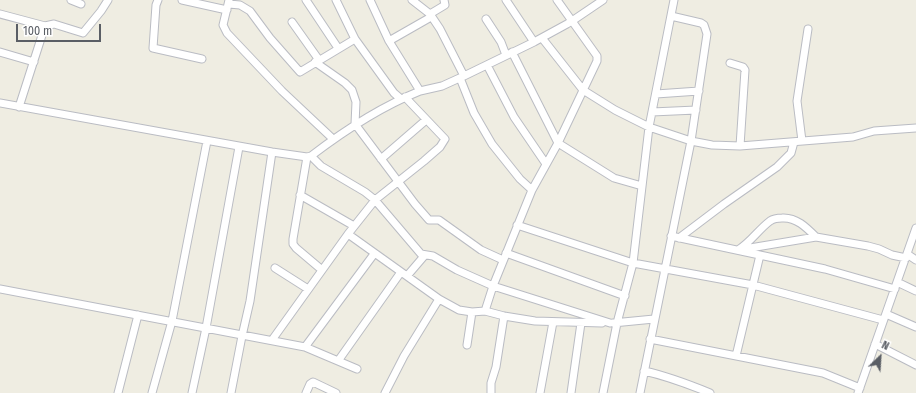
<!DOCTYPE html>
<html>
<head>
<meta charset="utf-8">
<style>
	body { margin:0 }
	#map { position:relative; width:916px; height:393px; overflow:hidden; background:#efede2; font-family:"Fira Sans Condensed",sans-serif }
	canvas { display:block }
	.north { position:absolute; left:860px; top:337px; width:40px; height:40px; -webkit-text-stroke:3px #fff; paint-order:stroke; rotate:25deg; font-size:11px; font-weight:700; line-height:16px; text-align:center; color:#5a5e65 }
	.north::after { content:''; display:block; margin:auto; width:14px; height:18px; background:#5a5e65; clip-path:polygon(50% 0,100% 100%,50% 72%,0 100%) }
	.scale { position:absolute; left:16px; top:24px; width:85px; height:18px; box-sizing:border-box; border:2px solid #5a5e65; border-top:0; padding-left:5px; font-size:12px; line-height:14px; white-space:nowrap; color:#5a5e65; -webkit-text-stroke:3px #fff; paint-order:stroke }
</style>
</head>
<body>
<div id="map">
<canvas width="916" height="393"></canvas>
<div class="north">N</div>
<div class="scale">100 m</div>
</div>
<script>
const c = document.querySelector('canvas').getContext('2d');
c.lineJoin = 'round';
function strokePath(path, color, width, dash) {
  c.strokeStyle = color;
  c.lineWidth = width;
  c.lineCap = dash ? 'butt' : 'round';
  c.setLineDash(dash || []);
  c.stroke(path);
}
const minor = new Path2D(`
	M 71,0 L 81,4
	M 158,0 L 156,5 L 153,48 L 202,59
	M 182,0 L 227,10
	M 229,0 L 223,25 L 227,33 L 282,91 L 333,139
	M 306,0 L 338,48
	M 336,0 L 355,39 L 394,93 L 401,99
	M 370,0 L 389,41 L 420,91 L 442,86 L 464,76 L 534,42 L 567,24 L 572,21 L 557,0
	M 412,0 L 430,14 L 440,29 L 464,76
	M 506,0 L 534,42
	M 229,4 L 240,5 L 250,11 L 270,38 L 300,72 L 355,39
	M 0,14 L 45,26 L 54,24 L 83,33 L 101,11 L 108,0
	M 430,14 L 445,5 L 444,0
	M 486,19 L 501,42 L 506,55
	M 292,22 L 319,60
	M 542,38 L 583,90 L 615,110 L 649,127 L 691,141 L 712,145 L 740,146 L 853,137 L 874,131 L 916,128
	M 389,41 L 431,17
	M 0,52 L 34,62
	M 512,52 L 558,143 L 614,178 L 642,186
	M 315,62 L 345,83 L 352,90 L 356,102 L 355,124 L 415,204 L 429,220 L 439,220 L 481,250 L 503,260
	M 730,63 L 743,67 L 745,70 L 740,146
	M 487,65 L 514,117 L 546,164
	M 460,78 L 474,113 L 492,144 L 520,179 L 532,190
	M 656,94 L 699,91
	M 0,103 L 272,152 L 307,157 L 311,156 L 321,166 L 365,192 L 375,200 L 421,254 L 433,256 L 457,270 L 493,286 L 610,323
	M 19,107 L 45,26
	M 652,112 L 696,110
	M 802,141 L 797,101 L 808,29
	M 311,156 C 345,130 380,107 420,91
	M 307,157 L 293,239 L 293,244 L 296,248 L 322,270
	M 381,159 L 426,120
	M 300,195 L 354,226
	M 517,225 L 633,263 L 753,285 L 883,320
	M 348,234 L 439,299 L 459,310 L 472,312 L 485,311 L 504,316 L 535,321 L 602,323
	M 671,236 L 825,269 L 895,289
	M 816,237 C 806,227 796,217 782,218 C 778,218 773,219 770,221 C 758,230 751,242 738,250 L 816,237 L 868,246 L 879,249 L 892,255 L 906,258
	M 679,238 L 724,204 L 777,167 L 791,153 L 794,142
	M 506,253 L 625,296
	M 907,254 L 916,260
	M 275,268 L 308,289
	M 407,276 L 425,255
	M 897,282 L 916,291
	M 0,289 L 305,347 L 357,369
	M 485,311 L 493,286 L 532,190 L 558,143 L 597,61 L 597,56 L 572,21 L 603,0
	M 886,314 L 916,327
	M 613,323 L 654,319
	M 650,339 L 823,373 L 860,388
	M 272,340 L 348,234 L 375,200 L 424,161 L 440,147 L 445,139 L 405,97
	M 875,344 L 916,365
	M 467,345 L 472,312
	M 305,347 L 374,254
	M 736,356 L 760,255
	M 338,361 L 401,272
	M 644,371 C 667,376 688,384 710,393
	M 118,393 L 138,315
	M 152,393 L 172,321 L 207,141
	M 192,393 L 206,328 L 239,147
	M 231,393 L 242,336 L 250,301 L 272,152
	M 306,393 L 310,384 L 313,382 L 336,393
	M 385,393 L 404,356 L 439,299
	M 491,393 L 491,383 L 496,367 L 504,316
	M 540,393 L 553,322
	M 571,393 L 581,323
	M 603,393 L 617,323 L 633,263 L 649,127 L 674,0
	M 640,393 L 691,141 L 707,34 L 704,25 L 701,23 L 671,16
	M 858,393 L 916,228`);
strokePath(minor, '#babcc3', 9);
strokePath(minor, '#fff', 7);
</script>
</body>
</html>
